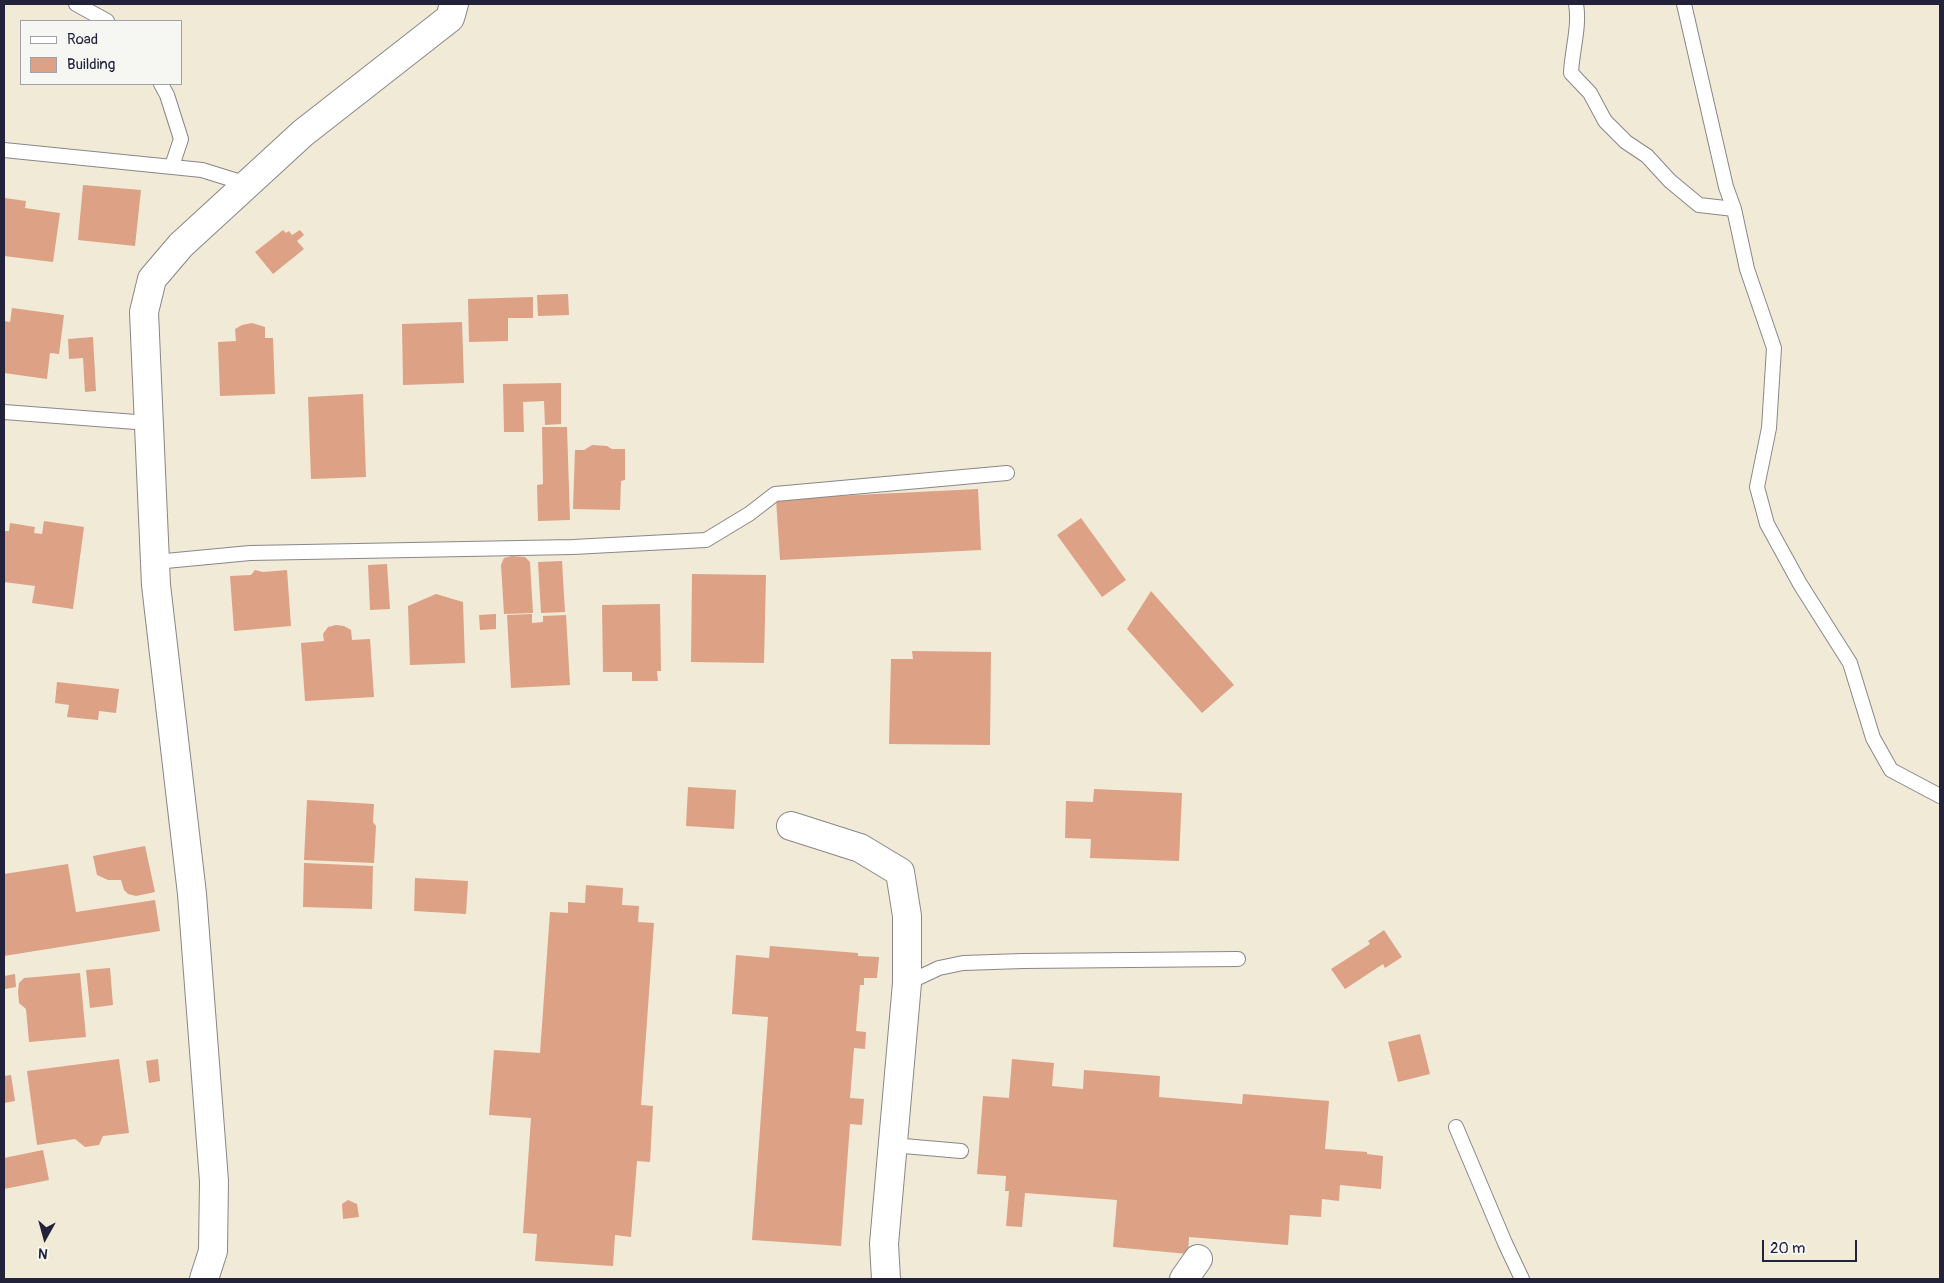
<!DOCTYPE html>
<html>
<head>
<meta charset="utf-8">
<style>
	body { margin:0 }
	#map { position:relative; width:1944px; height:1283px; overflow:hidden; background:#f1ead7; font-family:Pangolin,sans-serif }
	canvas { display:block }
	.frame { position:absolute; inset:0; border:5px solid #22223b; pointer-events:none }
	.legend { position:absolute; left:20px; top:20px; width:162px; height:65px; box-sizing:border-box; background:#f6f6f2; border:1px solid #a1a1a9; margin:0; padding:6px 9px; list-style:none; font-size:15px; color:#22223b }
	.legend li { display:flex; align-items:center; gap:10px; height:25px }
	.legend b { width:25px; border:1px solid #a1a1a9 }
	.north { position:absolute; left:20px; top:1213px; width:50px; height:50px; -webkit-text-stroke:4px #f6f6f2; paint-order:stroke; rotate:187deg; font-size:14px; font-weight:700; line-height:20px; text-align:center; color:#22223b }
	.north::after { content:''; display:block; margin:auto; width:18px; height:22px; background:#22223b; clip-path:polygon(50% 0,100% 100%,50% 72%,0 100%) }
	.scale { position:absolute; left:1762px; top:1240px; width:95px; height:22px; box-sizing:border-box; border:2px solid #22223b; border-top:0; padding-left:6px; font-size:15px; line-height:18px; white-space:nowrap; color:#22223b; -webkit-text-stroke:4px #f6f6f2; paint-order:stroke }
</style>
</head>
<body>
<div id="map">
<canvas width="1944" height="1283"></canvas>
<div class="frame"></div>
<ul class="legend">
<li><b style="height:6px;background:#fff"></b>Road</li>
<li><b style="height:14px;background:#dda186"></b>Building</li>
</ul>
<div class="north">N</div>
<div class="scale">20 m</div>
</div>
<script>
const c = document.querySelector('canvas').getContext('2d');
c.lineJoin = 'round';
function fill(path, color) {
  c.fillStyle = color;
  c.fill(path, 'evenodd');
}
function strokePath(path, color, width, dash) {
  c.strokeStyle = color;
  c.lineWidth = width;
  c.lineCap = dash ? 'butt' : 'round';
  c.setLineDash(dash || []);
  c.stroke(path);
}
const building = new Path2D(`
	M 83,185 L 141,190 L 135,246 L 78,240 Z
	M 5,198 L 26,201 L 25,208 L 60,213 L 53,262 L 4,256 Z
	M 283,230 L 286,233 L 289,231 L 292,235 L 300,230 L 304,235 L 297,241 L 304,249 L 273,274 L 255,252 Z
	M 568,294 L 569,315 L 538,316 L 537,295 Z
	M 533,297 L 533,318 L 508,318 L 508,341 L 469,342 L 468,299 Z
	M 12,308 L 64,315 L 59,354 L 50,353 L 47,379 L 4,373 L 4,321 L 10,322 Z
	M 462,322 L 464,383 L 403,385 L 402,324 Z
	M 252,323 L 265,327 L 265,338 L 273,338 L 275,394 L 220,396 L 218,342 L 236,341 L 235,329 L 242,325 Z
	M 93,337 L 96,391 L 85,392 L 83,358 L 69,359 L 68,339 Z
	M 561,383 L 561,424 L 545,425 L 544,401 L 523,402 L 524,432 L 504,432 L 503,384 Z
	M 363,394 L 366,477 L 311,479 L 308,397 Z
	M 542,427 L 567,427 L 570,520 L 538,521 L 537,485 L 543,484 Z
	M 592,445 L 607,446 L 612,449 L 625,449 L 625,480 L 621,481 L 620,510 L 573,509 L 575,450 L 584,450 Z
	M 978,489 L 981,550 L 780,560 L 776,499 Z
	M 1081,518 L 1126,580 L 1102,597 L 1057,535 Z
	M 44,521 L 84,527 L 73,609 L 32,603 L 35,586 L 4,582 L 4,531 L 9,531 L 10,523 L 35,527 L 34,533 L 42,534 Z
	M 512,556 L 525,557 L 530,562 L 533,613 L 504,614 L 501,565 L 504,558 Z
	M 562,561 L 565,612 L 541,613 L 538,562 Z
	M 387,564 L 390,609 L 370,610 L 368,565 Z
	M 255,570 L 263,572 L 287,570 L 291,626 L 234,631 L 230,576 L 251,575 Z
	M 692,574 L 766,575 L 764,663 L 691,662 Z
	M 1151,591 L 1234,685 L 1202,713 L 1127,629 Z
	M 436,594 L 463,602 L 465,663 L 410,665 L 408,606 Z
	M 660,604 L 661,671 L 657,671 L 658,681 L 632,681 L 632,672 L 603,672 L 602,605 Z
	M 496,614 L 496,629 L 480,630 L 479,615 Z
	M 532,614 L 532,623 L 543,622 L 543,616 L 566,615 L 570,685 L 511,688 L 507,615 Z
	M 336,625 L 344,626 L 351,630 L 352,640 L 370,639 L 374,697 L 305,701 L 301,643 L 324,641 L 323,634 L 328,627 Z
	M 912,651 L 991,652 L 990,745 L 889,744 L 891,659 L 913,659 Z
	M 57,682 L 119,689 L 116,713 L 99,711 L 98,720 L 67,717 L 69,705 L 55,703 Z
	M 688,787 L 736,790 L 734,829 L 686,826 Z
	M 1094,789 L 1182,793 L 1179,861 L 1090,858 L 1091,839 L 1065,838 L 1066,801 L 1093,802 Z
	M 307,800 L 374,804 L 373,822 L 376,826 L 374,863 L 304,860 Z
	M 145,846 L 155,892 L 136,896 L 128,894 L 124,890 L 121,880 L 108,880 L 97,875 L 93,856 Z
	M 304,863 L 373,866 L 372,909 L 303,907 Z
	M 68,864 L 76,912 L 155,900 L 160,931 L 4,956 L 4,874 Z
	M 415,878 L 468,881 L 466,914 L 414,911 Z
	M 586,885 L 623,888 L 622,905 L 639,906 L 638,922 L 654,923 L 641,1105 L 653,1106 L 650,1162 L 637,1161 L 631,1237 L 615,1235 L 613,1266 L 535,1261 L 537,1234 L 523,1233 L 531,1118 L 489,1115 L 494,1050 L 540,1053 L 550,912 L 568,913 L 568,902 L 585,903 Z
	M 1384,930 L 1402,957 L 1385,968 L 1383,964 L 1345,989 L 1331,969 L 1370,944 L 1368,941 Z
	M 770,946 L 858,953 L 858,956 L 879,957 L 877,978 L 864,978 L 864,985 L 860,985 L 856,1031 L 866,1032 L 865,1049 L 854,1048 L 850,1098 L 864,1099 L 862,1125 L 850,1124 L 841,1246 L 752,1240 L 768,1017 L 732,1014 L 736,955 L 769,958 Z
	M 110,968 L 113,1005 L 90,1008 L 86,970 Z
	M 80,973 L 86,1037 L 29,1042 L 26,1009 L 19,1003 L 18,991 L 19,983 L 24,978 Z
	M 15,974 L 16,987 L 5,989 L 4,976 Z
	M 1420,1034 L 1430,1074 L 1398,1082 L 1388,1042 Z
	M 119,1059 L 129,1133 L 103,1136 L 99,1145 L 85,1147 L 75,1139 L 37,1145 L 27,1071 Z
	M 158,1059 L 160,1081 L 149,1083 L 146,1061 Z
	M 1012,1059 L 1054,1063 L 1052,1086 L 1083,1089 L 1084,1070 L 1160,1076 L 1159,1097 L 1242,1104 L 1243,1094 L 1329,1101 L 1325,1149 L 1367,1152 L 1367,1154 L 1383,1156 L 1381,1189 L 1340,1185 L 1339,1201 L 1322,1199 L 1321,1217 L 1290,1215 L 1288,1245 L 1189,1237 L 1188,1254 L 1113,1247 L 1117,1200 L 1025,1193 L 1022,1227 L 1006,1226 L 1009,1191 L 1005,1191 L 1006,1176 L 977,1174 L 983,1096 L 1009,1098 Z
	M 11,1075 L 15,1101 L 4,1103 L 4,1076 Z
	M 43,1150 L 49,1180 L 4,1189 L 4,1158 Z
	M 348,1200 L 357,1204 L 359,1217 L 343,1219 L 342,1204 Z`);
const lane = new Path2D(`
	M 76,4 L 107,21
	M 1576,4 C 1580,26 1572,50 1571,73 L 1590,93 L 1605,121 L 1626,142 L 1647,156 L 1670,181 L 1699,205 L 1734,209
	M 1684,4 L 1726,187 L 1734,209 L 1747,269 L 1774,348 L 1769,428 L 1757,487 L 1767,524 L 1800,584 L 1850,663 L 1873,738 L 1891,770 L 1940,796
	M 161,84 L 167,95 L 181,139 L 172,166
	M 4,150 L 202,170 L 247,184
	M 4,412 L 149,423
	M 155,562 L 250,553 L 573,547 L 706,540 L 749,514 L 775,494 L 1007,473
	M 907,983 L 939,968 L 963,963 L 1023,961 L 1238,959
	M 1456,1127 L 1505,1243 L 1522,1279
	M 892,1145 L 961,1151`);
const street = new Path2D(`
	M 791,826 L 860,848 L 900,872 L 907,916 L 907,983 L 884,1244 L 886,1279
	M 204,1279 L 213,1251 L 214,1181 L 192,894 L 156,585 L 144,312 L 152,279 L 181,245 L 303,133 L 450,18 L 454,4
	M 1184,1279 L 1198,1259`);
fill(building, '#dda186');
strokePath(lane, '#8a8689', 16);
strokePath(street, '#8a8689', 30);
strokePath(lane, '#fff', 14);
strokePath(street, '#fff', 28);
</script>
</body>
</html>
